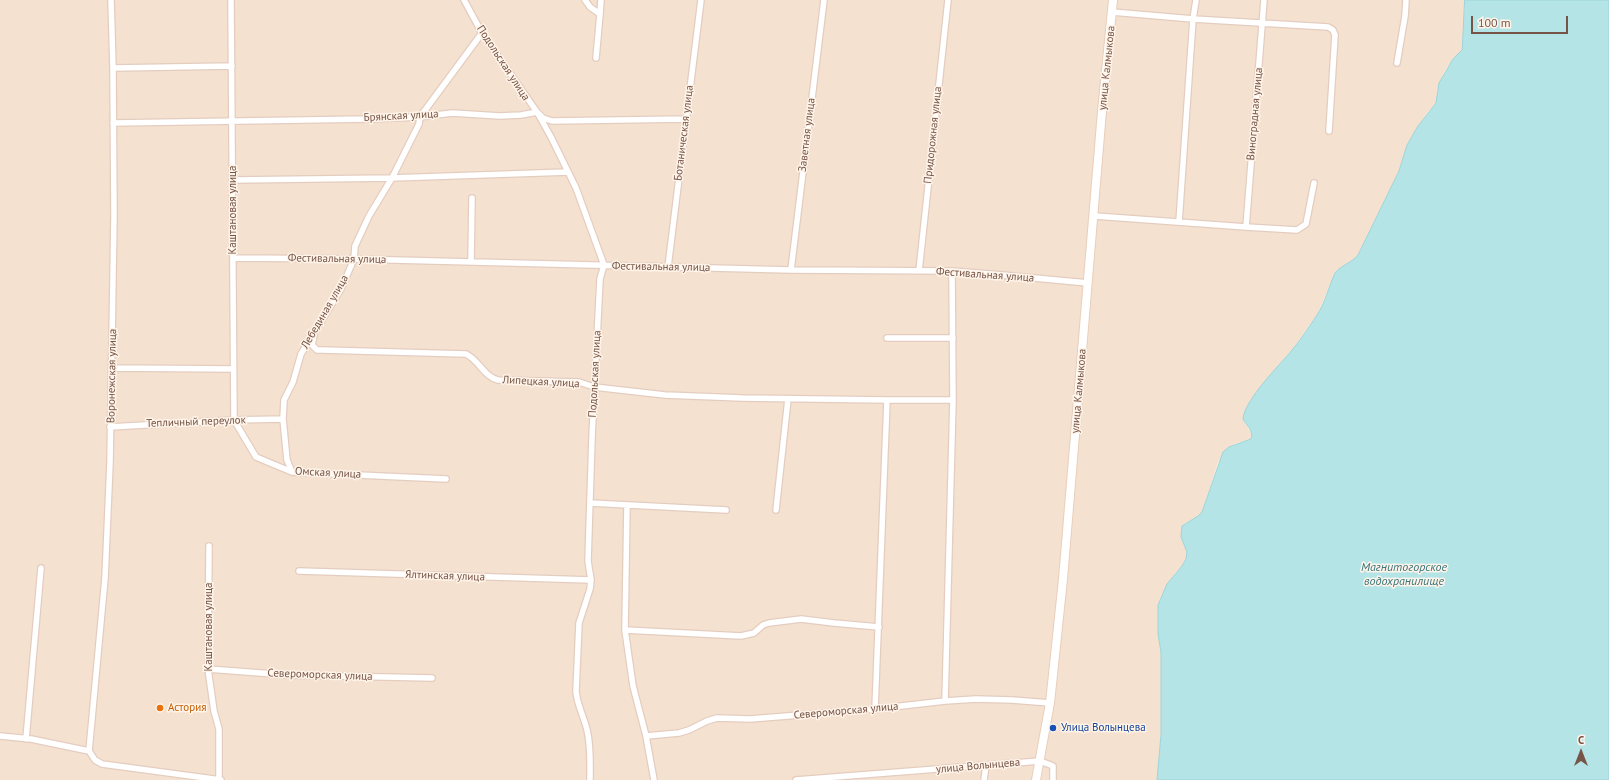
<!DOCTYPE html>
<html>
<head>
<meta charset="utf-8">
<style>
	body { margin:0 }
	#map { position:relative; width:1609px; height:780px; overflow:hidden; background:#fdf0e1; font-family:"PT Sans",sans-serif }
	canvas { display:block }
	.north { position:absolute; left:1561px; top:732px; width:40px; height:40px; -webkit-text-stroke:3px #fff4e9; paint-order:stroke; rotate:0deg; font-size:11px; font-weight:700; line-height:16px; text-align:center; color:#765447 }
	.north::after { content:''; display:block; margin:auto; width:14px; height:18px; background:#765447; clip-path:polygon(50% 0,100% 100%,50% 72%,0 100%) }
	.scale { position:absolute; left:1471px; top:16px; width:97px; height:18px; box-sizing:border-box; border:2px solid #765447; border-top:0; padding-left:5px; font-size:12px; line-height:14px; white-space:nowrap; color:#765447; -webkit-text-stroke:3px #fff4e9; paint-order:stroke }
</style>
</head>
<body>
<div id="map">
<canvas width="1609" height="780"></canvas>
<div class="north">С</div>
<div class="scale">100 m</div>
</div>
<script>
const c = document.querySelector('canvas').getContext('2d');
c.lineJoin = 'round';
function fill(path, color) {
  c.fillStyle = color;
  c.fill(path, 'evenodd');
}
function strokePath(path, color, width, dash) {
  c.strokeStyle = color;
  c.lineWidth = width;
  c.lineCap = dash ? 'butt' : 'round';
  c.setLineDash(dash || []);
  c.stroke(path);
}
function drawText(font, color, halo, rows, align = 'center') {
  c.font = font + ' "PT Sans",sans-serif';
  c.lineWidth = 3;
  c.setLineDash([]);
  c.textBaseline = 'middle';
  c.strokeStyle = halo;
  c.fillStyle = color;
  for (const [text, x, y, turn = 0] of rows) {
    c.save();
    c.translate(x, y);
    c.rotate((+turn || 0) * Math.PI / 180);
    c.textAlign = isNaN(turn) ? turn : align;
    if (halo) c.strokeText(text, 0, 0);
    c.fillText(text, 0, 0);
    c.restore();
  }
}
const residential = new Path2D(`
	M 0,0 L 1465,0 L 1462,50 L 1453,59 L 1444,72 L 1437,92 L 1438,96 L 1436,103 L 1426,114 L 1407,145 L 1399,171 L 1358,255 L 1354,260 L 1337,270 L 1335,273 L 1318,313 L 1293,348 L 1258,391 L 1245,423 L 1251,433 L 1251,439 L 1234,444 L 1218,462 L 1202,512 L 1198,516 L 1186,523 L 1181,537 L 1187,552 L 1186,559 L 1182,566 L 1175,573 L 1161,596 L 1158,605 L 1158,634 L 1161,652 L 1161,735 L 1157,780 L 0,780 Z`);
const water = new Path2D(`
	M 1465,0 L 1609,0 L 1609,780 L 1157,780 L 1161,735 L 1161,652 L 1158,634 L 1158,605 L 1167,584 L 1182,566 L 1186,559 L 1187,552 L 1181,537 L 1182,526 L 1198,516 L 1202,512 L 1223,452 L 1229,447 L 1251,439 C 1254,431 1247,426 1243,419 C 1245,399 1279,366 1292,350 C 1301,339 1309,327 1317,315 C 1325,303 1329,286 1335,273 C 1341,265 1352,263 1358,255 L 1399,171 L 1407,145 L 1418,126 L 1436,103 L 1439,83 L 1453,59 L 1462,50 Z`);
const street = new Path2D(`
	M 231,0 L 234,420 L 256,457 L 292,472 L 446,479
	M 464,0 L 482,33 L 537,112 L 551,137 L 576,188 L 604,265 L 600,279 L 592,437 L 588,561 L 591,580 L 590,589 L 579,623 L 576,691 C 577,705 584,717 587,730 C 591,746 590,764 590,780
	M 585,0 L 590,7 L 600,14 L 601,0
	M 1112,12 L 1193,19 L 1328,27 L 1333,30 L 1335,35 L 1329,131
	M 596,58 L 600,14
	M 1397,63 L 1405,16 L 1406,0
	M 113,68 L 232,66
	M 113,123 L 368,119 L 420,117 L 452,113 L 500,116 L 521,115 L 537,112 L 543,118 L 552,121 L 686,119
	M 233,180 L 392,178 L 568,172
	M 1095,216 L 1246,227 L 1297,230 L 1306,224 L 1314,183
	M 1179,222 L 1193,19 L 1196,0
	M 1246,227 L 1264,0
	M 234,258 L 354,259 L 791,270 L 952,271 L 1002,275 L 1088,283
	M 471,262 L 472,198
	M 668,267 L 701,0
	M 791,270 L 824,0
	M 919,271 L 948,0
	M 314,335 L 312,345 L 317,350 L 322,350 L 466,354 C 479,360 484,377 498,380 L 579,382 L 594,387 L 665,395 L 742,398 L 887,400
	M 887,338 L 953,338
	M 112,368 L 233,369
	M 110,427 L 234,420 L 283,419
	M 292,472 L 287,460 L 283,419 L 284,400 L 293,382 L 301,354 L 341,289 L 354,259 L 355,246 L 369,216 L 392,178 L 419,124 L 420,117 L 482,33
	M 590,503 L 726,510
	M 627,505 L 625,630 L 633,686 L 646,736 L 654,780
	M 776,510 L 788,399
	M 209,546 L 208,669 L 214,711 L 219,729 L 219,780
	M 299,571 L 591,580
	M 625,630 L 741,636 L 754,633 L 763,625 L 769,623 L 801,619 L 834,623 L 879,627
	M 208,669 L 287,675 L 432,678
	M 945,701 L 953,400 L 952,271
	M 875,709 L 887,400 L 953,400
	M 0,736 L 31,739 L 89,751 L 95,760 L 102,764 L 221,780
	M 646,736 L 679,733 L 689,730 L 707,721 L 717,718 L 750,719 L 875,709 L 945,701 L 976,699 L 1012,700 L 1050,703
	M 26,739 L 41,568
	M 89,751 L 105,578 L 110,463 L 114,216 L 113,68 L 111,0
	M 796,780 L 1040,761 L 1053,766 L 1053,780
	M 984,780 L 986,765`);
const secondary = new Path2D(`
	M 1036,780 L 1050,703 L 1063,579 L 1102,111 L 1113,0`);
const markers = [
	[160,708,4,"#e8710a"],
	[1053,728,4,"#1a4fb4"]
];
const streetNames = [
	["Подольская улица",503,63,57],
	["улица Калмыкова",1107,68,-84],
	["Виноградная улица",1255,114,-85],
	["Брянская улица",401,116,-3],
	["Ботаническая улица",684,133,-83],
	["Заветная улица",807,135,-83],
	["Придорожная улица",933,135,-84],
	["Каштановая улица",233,210,-90],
	["Фестивальная улица",337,259,1],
	["Фестивальная улица",661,267,1],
	["Фестивальная улица",985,275,4],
	["Лебединая улица",325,312,-60],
	["Подольская улица",595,374,-87],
	["Воронежская улица",112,376,-89],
	["Липецкая улица",541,382,3],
	["улица Калмыкова",1079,391,-85],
	["Тепличный переулок",196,422,-2],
	["Омская улица",328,473,3],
	["Ялтинская улица",445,576,2],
	["Каштановая улица",209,627,-90],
	["Североморская улица",320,675,2],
	["Североморская улица",846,711,-5],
	["улица Волынцева",978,766,-5]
];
const foodNames = [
	["Астория",168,708]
];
const transitNames = [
	["Улица Волынцева",1061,728]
];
const waterNames = [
	["Магнитогорское",1404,568],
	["водохранилище",1404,582]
];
fill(residential, '#f5e1cf');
fill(water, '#b5e4e7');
strokePath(water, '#9bd5da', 1);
strokePath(street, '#e4cdc0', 8);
strokePath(secondary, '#e9cebc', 10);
strokePath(street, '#fff', 5.5);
strokePath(secondary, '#fff', 8);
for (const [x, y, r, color] of markers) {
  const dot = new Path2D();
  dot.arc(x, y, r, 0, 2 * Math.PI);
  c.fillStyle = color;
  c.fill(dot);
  strokePath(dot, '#fff4e9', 1.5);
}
drawText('11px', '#765447', '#fff4e9', streetNames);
drawText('11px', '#c56008', '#fff4e9', foodNames, 'left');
drawText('11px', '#164399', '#fff4e9', transitNames, 'left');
drawText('italic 12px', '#3a767c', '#fff4e9', waterNames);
</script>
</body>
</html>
